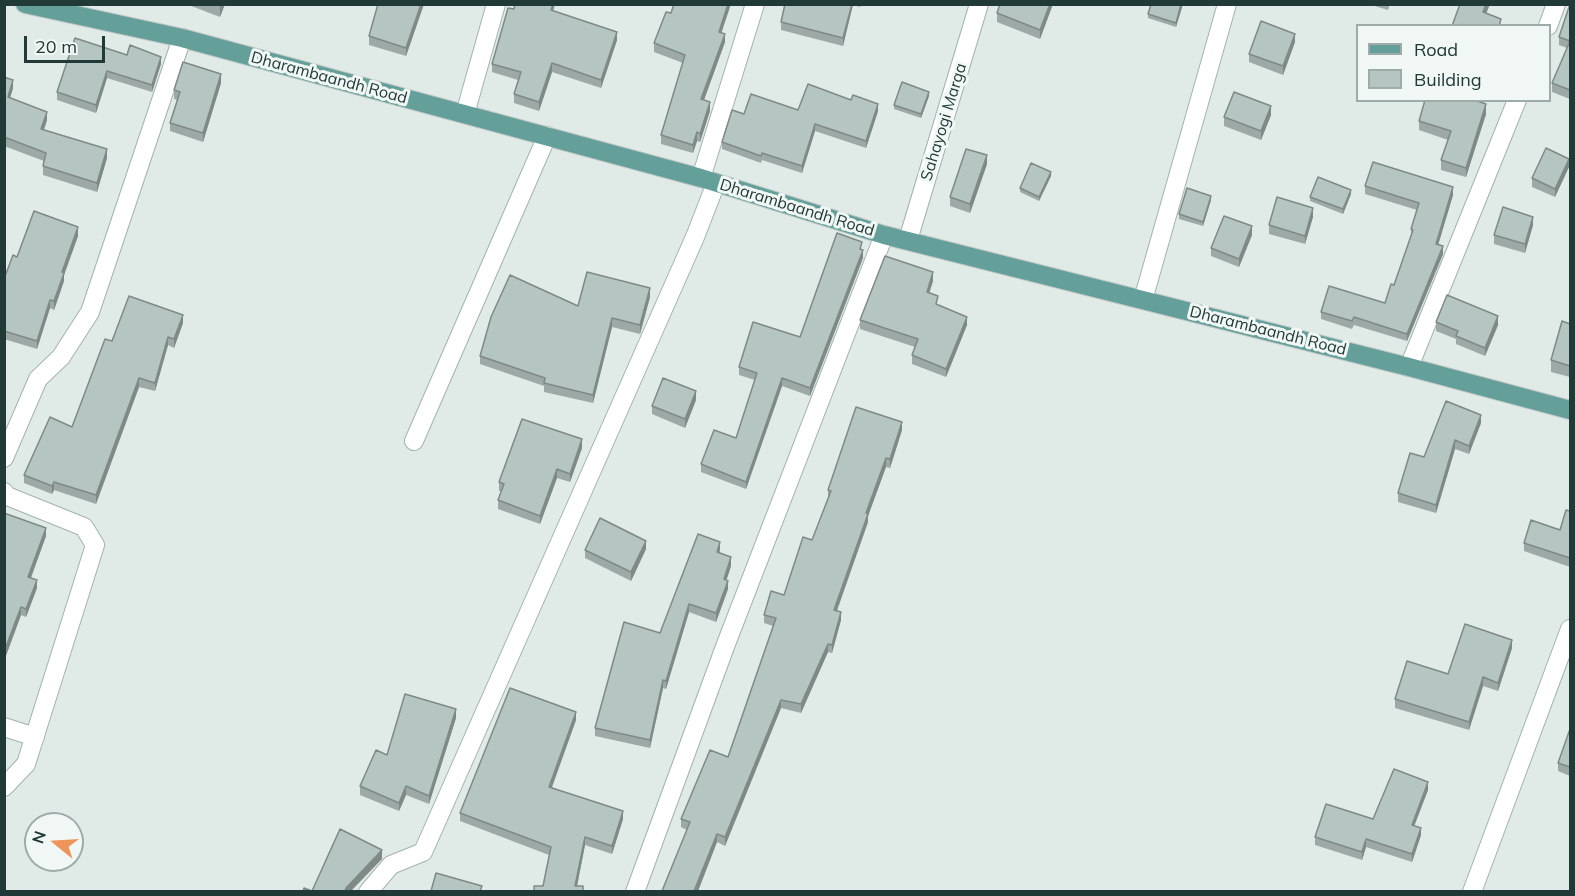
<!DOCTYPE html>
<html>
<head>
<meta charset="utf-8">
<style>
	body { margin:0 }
	#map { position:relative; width:1575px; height:896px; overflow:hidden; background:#e0ebe7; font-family:Mulish,sans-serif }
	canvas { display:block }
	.frame { position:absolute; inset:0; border:6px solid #213a37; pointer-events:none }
	.legend { position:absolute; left:1356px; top:24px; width:195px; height:78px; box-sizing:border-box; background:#f0f7f5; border:2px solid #9daba9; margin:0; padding:8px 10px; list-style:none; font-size:18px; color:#213a37 }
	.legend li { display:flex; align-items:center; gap:12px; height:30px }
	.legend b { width:30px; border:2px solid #9daba9 }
	.north { position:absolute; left:24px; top:812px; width:60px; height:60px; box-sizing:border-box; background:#f0f7f5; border:2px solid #9daba9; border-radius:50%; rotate:288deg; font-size:16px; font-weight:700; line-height:24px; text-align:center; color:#213a37 }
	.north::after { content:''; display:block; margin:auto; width:21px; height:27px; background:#ee945a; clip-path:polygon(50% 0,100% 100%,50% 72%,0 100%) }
	.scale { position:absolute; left:24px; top:36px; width:81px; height:27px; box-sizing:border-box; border:3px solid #213a37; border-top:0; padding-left:8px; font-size:18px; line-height:21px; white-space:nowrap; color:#213a37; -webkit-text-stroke:4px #f0f7f5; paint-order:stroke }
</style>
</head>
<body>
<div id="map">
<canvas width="1575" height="896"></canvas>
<div class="frame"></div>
<ul class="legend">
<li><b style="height:8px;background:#659f99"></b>Road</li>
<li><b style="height:16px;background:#b5c5c1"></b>Building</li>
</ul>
<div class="north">N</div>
<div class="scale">20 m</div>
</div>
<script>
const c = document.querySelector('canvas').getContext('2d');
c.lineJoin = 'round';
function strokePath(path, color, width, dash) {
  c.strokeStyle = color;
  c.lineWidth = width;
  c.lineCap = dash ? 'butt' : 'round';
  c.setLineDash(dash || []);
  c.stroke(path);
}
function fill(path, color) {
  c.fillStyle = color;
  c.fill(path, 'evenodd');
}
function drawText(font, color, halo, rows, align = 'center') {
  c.font = font + ' Mulish,sans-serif';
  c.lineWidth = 6;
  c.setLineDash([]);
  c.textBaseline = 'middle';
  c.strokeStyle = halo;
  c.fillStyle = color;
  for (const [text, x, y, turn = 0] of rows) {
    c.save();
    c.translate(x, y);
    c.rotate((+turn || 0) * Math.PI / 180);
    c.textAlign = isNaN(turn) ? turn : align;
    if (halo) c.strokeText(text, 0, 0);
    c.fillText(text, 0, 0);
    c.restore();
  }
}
const minor = new Path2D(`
	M 1548,26 L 1556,4
	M 465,114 L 496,4
	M 701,178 L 755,4
	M 908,240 L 979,4
	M 1143,300 L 1227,4
	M 1409,367 L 1517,100
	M 414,441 L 547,136
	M 4,458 L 38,379 L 61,357 L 90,312 L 182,38
	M 4,492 L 7,496 L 84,527 L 95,545 L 26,764 L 4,787
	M 4,727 L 35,737
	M 368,892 L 391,865 L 423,852 L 695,237 L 716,183
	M 635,892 L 726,644 L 884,235
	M 1472,892 L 1570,629`);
const primary = new Path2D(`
	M 25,4 L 182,38 L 701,178 L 884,235 L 1409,367 L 1570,410`);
const wall = new Path2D(`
	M 186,4 L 225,4 L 220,17 Z
	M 424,4 L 406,56 L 369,45 L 369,36 Z
	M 730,4 L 721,33 L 725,42 L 704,100 L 710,111 L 700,142 L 697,141 L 693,153 L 661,144 L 661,135 L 683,63 L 654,52 L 654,43 L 671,13 Z
	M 785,4 L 861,4 L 860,7 L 853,5 L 843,46 L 781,30 L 781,22 Z
	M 1053,4 L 1040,39 L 997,22 L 997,13 Z
	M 1151,4 L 1183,4 L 1176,27 L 1148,18 L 1148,14 Z
	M 1368,4 L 1390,4 L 1388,10 Z
	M 1570,4 L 1570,99 L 1552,92 L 1552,83 L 1567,48 L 1559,45 L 1559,37 Z
	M 514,9 L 553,11 L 617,40 L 601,88 L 552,72 L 539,111 L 514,103 L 514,94 L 518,80 L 492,72 L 492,64 Z
	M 1295,42 L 1283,75 L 1249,62 L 1249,54 Z
	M 127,55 L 161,64 L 152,92 L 107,78 L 96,113 L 57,100 L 57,92 Z
	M 4,77 L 13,88 L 10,98 L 47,120 L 44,130 L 107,158 L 97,192 L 43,175 L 43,166 L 44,161 L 4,146 Z
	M 221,83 L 203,142 L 170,131 L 170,123 L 177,100 L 174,99 L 174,90 Z
	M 929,96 L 921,118 L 894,109 L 894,105 Z
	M 1425,100 L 1480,100 L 1480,102 L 1486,114 L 1466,177 L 1441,170 L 1441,160 L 1448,140 L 1419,130 L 1419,121 Z
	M 798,110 L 878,111 L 866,148 L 815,131 L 802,173 L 762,160 L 761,163 L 722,149 L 722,142 L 744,114 Z
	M 1271,115 L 1261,140 L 1224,126 L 1224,117 Z
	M 987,164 L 970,213 L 950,206 L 950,197 Z
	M 1569,167 L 1555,197 L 1532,187 L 1532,178 Z
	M 1051,176 L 1039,201 L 1020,192 L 1020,188 Z
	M 1365,186 L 1453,195 L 1438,245 L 1443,254 L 1407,341 L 1354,325 L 1352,329 L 1321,319 L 1321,312 L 1385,303 L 1394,285 L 1411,236 L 1411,229 L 1417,210 L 1365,194 Z
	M 1351,194 L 1343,214 L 1310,201 L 1310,197 Z
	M 1211,200 L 1203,226 L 1179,219 L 1179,214 Z
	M 1313,217 L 1305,244 L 1269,234 L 1269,225 Z
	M 1533,225 L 1525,253 L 1494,244 L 1494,235 Z
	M 1252,235 L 1239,267 L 1211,256 L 1211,248 Z
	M 78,236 L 64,275 L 64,281 L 54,310 L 50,308 L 37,349 L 4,339 L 4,279 L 17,257 Z
	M 862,250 L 863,258 L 810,396 L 782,386 L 746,489 L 701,472 L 701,464 L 736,438 L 755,380 L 739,375 L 739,367 L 800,337 Z
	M 933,281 L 929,293 L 938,305 L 967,325 L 946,377 L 912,364 L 912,355 L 915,347 L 860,329 L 860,320 Z
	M 650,297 L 640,334 L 612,327 L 593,403 L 544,392 L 544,386 L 480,364 L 480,356 L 578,306 Z
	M 1436,322 L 1498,325 L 1485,356 L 1456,344 L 1456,339 L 1436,331 Z
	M 183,323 L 174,348 L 168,345 L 155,391 L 139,387 L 96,504 L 54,490 L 52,494 L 24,483 L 24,475 L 72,427 L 112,341 Z
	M 1570,324 L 1570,377 L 1551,372 L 1551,360 Z
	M 696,400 L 685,428 L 652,414 L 652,406 Z
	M 1481,423 L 1469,454 L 1455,449 L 1436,513 L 1398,502 L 1398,493 L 1424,457 Z
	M 902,430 L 890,468 L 886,467 L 868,516 L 868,522 L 837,611 L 841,620 L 832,653 L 828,652 L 801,713 L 781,708 L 725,846 L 717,842 L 698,891 L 662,891 L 687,830 L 681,827 L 681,819 L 728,757 L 773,626 L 764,623 L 764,615 L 784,595 L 812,540 L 828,498 L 828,490 Z
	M 582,448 L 570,482 L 557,478 L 540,524 L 498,509 L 498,500 L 502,491 L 499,491 L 499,482 Z
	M 1570,511 L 1570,567 L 1524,551 L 1524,543 L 1560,530 Z
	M 4,513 L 46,536 L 31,578 L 37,588 L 26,617 L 21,615 L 4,661 Z
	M 646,549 L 631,581 L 585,558 L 585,550 Z
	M 720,550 L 719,553 L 731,566 L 726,580 L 728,589 L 716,622 L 689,612 L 666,689 L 663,688 L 650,748 L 595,736 L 595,728 L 660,633 Z
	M 1512,648 L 1498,691 L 1483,686 L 1469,730 L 1395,708 L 1395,699 L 1448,674 Z
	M 456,718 L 429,804 L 406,795 L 399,811 L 360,795 L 360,786 L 387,755 Z
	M 576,720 L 552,787 L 623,819 L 612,854 L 585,845 L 577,886 L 543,886 L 549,855 L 460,821 L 460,813 Z
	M 1570,729 L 1570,776 L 1558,771 L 1558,763 Z
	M 1428,790 L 1414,825 L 1421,835 L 1412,862 L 1366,847 L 1362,860 L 1315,845 L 1315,837 L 1373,819 Z`);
const shadedWall = new Path2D(`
	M 220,4 L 225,4 L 220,17 Z
	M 421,4 L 424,4 L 406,56 L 406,48 Z
	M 553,4 L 555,4 L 551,19 L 551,10 Z
	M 728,4 L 730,4 L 730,7 L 719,40 L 719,32 Z
	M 852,4 L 853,4 L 843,46 L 843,38 Z
	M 1050,4 L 1053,4 L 1040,39 L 1040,30 Z
	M 1181,4 L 1183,4 L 1176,27 L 1176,23 Z
	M 1486,4 L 1490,4 L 1483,22 L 1483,12 Z
	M 617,32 L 617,40 L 601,88 L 601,80 Z
	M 725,34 L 725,42 L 701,108 L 701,99 Z
	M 1295,34 L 1295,42 L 1283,75 L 1283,66 Z
	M 161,57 L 161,64 L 152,92 L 152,85 Z
	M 552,63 L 552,72 L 539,111 L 539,102 Z
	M 107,71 L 107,78 L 96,113 L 96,105 Z
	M 221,74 L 221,83 L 203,142 L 203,133 Z
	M 13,80 L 13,88 L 8,105 L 8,97 Z
	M 929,92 L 929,96 L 921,118 L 921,114 Z
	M 710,102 L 710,111 L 700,142 L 700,134 Z
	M 878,104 L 878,111 L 866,148 L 866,141 Z
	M 1486,104 L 1486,114 L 1466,177 L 1466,168 Z
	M 1271,106 L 1271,115 L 1261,140 L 1261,131 Z
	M 47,112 L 47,120 L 41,138 L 41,129 Z
	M 815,124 L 815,131 L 802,173 L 802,166 Z
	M 697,132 L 697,141 L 693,153 L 693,145 Z
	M 107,149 L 107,158 L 97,192 L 97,183 Z
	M 987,155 L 987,164 L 970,213 L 970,204 Z
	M 1569,159 L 1569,167 L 1555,197 L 1555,189 Z
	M 1051,172 L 1051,176 L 1039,201 L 1039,197 Z
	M 1453,187 L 1453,195 L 1436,252 L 1436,244 Z
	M 1351,190 L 1351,194 L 1343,214 L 1343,209 Z
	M 1211,196 L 1211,200 L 1203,226 L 1203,222 Z
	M 1313,208 L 1313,217 L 1305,244 L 1305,236 Z
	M 1533,217 L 1533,225 L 1525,253 L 1525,244 Z
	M 1252,226 L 1252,235 L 1239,267 L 1239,259 Z
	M 78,227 L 78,236 L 64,275 L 64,281 L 54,310 L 54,301 L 62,272 Z
	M 1443,246 L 1443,254 L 1407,341 L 1407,334 Z
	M 863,250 L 863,258 L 810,396 L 810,388 Z
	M 933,272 L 933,281 L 927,300 L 927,292 Z
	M 650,288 L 650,297 L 640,334 L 640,325 Z
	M 50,300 L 50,308 L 37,349 L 37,341 Z
	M 183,315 L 183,323 L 174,348 L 174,339 Z
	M 1498,316 L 1498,325 L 1485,356 L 1485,348 Z
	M 967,317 L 967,325 L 946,377 L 946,369 Z
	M 612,318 L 612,327 L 593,403 L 593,395 Z
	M 168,337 L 168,345 L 155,391 L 155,383 Z
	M 139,378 L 139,387 L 96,504 L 96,495 Z
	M 782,378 L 782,386 L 746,489 L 746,482 Z
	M 696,391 L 696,400 L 685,428 L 685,419 Z
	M 1481,415 L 1481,423 L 1469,454 L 1469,446 Z
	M 902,422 L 902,430 L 890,468 L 890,459 Z
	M 582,439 L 582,448 L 570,482 L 570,474 Z
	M 1455,440 L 1455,449 L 1436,513 L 1436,505 Z
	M 886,458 L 886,467 L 868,516 L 868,522 L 834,618 L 834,610 L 866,513 Z
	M 557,469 L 557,478 L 540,524 L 540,516 Z
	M 54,482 L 54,490 L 52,494 L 52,486 Z
	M 46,528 L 46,536 L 28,585 L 28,577 Z
	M 646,541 L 646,549 L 631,581 L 631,572 Z
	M 720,542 L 720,550 L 717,560 L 717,552 Z
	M 731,557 L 731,566 L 724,588 L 724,579 Z
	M 37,580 L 37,588 L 26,617 L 26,609 Z
	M 728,581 L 728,589 L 716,622 L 716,613 Z
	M 689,604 L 689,612 L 666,689 L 666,681 Z
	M 21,607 L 21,615 L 4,661 L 4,652 Z
	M 841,612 L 841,620 L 832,653 L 832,645 Z
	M 1512,640 L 1512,648 L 1498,691 L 1498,683 Z
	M 828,644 L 828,652 L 801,713 L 801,704 Z
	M 1483,677 L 1483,686 L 1469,730 L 1469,722 Z
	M 663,680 L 663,688 L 650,748 L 650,740 Z
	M 781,700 L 781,708 L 725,846 L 725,837 Z
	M 456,709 L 456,718 L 429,804 L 429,796 Z
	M 576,712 L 576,720 L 549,795 L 549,787 Z
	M 1428,782 L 1428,790 L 1412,832 L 1412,825 Z
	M 406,786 L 406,795 L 399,811 L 399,803 Z
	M 623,811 L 623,819 L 612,854 L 612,846 Z
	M 1421,828 L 1421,835 L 1412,862 L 1412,854 Z
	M 717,834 L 717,842 L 698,891 L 694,891 Z
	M 585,837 L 585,845 L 576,891 L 575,886 Z
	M 1366,839 L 1366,847 L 1362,860 L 1362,852 Z
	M 382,850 L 382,859 L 351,891 L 345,891 L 346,888 Z`);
const building = new Path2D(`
	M 378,4 L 421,4 L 406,48 L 369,36 Z
	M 515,4 L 553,4 L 551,10 L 617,32 L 601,80 L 552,63 L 539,102 L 514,94 L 521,72 L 492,64 L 508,8 L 514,9 Z
	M 674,4 L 728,4 L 719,32 L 725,34 L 701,99 L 710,102 L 700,134 L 697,132 L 693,145 L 661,135 L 685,55 L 654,43 L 666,12 L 671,13 Z
	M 785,4 L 852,4 L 843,38 L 781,22 Z
	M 1000,4 L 1050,4 L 1040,30 L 997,13 Z
	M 1151,4 L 1181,4 L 1176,23 L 1148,14 Z
	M 1460,4 L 1486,4 L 1483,12 L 1501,19 L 1499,26 L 1452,26 Z
	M 1570,4 L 1570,90 L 1552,83 L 1570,41 L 1559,37 Z
	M 1261,21 L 1295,34 L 1283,66 L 1249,54 Z
	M 75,38 L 127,55 L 130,45 L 161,57 L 152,85 L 107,71 L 96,105 L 57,92 Z
	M 183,62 L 221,74 L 203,133 L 170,123 L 180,92 L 174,90 Z
	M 4,77 L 13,80 L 8,97 L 47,112 L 41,129 L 107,149 L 97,183 L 43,166 L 46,153 L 4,137 Z
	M 902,82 L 929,92 L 921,114 L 894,105 Z
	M 808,84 L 851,100 L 853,95 L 878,104 L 866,141 L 815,124 L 802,166 L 762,153 L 761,156 L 722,142 L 732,110 L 744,114 L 751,94 L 798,110 Z
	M 1234,92 L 1271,106 L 1261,131 L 1224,117 Z
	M 1425,100 L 1477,100 L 1477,101 L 1486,104 L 1466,168 L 1441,160 L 1451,131 L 1419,121 Z
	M 1546,148 L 1569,159 L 1555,189 L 1532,178 Z
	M 966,149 L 987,155 L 970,204 L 950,197 Z
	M 1373,162 L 1453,187 L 1436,244 L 1443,246 L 1407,334 L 1354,317 L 1352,321 L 1321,312 L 1329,286 L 1385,303 L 1391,284 L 1394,285 L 1413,230 L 1411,229 L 1419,203 L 1365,186 Z
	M 1031,163 L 1051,172 L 1039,197 L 1020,188 Z
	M 1318,177 L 1351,190 L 1343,209 L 1310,197 Z
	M 1187,188 L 1211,196 L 1203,222 L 1179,214 Z
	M 1277,197 L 1313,208 L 1305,236 L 1269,225 Z
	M 1503,207 L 1533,217 L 1525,244 L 1494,235 Z
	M 34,211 L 78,227 L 62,272 L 64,273 L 54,301 L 50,300 L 37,341 L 4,331 L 4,279 L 13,255 L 17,257 Z
	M 1224,216 L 1252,226 L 1239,259 L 1211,248 Z
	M 837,233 L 862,242 L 860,249 L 863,250 L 810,388 L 782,378 L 746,482 L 701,464 L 714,430 L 736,438 L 757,373 L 739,367 L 753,322 L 800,337 Z
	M 885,256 L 933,272 L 927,292 L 938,296 L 936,304 L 967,317 L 946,369 L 912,355 L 918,339 L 860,320 Z
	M 587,272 L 650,288 L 640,325 L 612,318 L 593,395 L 544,383 L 545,378 L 480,356 L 491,317 L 510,275 L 578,306 Z
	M 1447,295 L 1498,316 L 1485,348 L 1456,336 L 1458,331 L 1436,322 Z
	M 129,296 L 183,315 L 174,339 L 168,337 L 155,383 L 139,378 L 96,495 L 54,482 L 52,486 L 24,475 L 50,417 L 72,427 L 105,339 L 112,341 Z
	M 1562,321 L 1570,324 L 1570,366 L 1551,360 Z
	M 663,378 L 696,391 L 685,419 L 652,406 Z
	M 1446,401 L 1481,415 L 1469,446 L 1455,440 L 1436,505 L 1398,493 L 1410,453 L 1424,457 Z
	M 856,407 L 902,422 L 890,459 L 886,458 L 866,513 L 868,514 L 834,610 L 841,612 L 832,645 L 828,644 L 801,704 L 781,700 L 725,837 L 717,834 L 694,891 L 662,891 L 690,822 L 681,819 L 710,750 L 728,757 L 776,618 L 764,615 L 771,591 L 784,595 L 803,537 L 812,540 L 831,491 L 828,490 Z
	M 522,419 L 582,439 L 570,474 L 557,469 L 540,516 L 498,500 L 504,484 L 499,482 Z
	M 1566,510 L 1570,511 L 1570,558 L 1524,543 L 1531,520 L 1560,530 Z
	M 4,513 L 46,528 L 28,577 L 37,580 L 26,609 L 21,607 L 4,652 Z
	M 600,518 L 646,541 L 631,572 L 585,550 Z
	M 698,534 L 720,542 L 717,552 L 731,557 L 724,579 L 728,581 L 716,613 L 689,604 L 666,681 L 663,680 L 650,740 L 595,728 L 624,622 L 660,633 Z
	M 1465,624 L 1512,640 L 1498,683 L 1483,677 L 1469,722 L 1395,699 L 1407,661 L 1448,674 Z
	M 510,688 L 576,712 L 549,787 L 623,811 L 612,846 L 585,837 L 575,886 L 583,886 L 583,891 L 534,891 L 534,886 L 543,886 L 551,847 L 460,813 Z
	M 405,694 L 456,709 L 429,796 L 406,786 L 399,803 L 360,786 L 376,750 L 387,755 Z
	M 1570,729 L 1570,767 L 1558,763 Z
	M 1394,769 L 1428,782 L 1412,825 L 1421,828 L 1412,854 L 1366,839 L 1362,852 L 1315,837 L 1326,804 L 1373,819 Z
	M 340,829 L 382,850 L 346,888 L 345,891 L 303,891 L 304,888 L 312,891 Z
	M 436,873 L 482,886 L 480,891 L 431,891 Z`);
const streetNames = [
	["Dharambaandh Road",329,78,15],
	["Sahayogi Marga",944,122,-73],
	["Dharambaandh Road",797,208,17],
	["Dharambaandh Road",1268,331,14]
];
strokePath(minor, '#a3b2af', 20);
strokePath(primary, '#c1c8c7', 20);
strokePath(minor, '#fff', 18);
strokePath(primary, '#659f99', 18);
fill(wall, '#9ca9a6');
fill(shadedWall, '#7f8a87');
fill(building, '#b5c5c1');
strokePath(building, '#7f8a87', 1.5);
drawText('16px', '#213a37', '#f0f7f5', streetNames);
</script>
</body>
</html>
